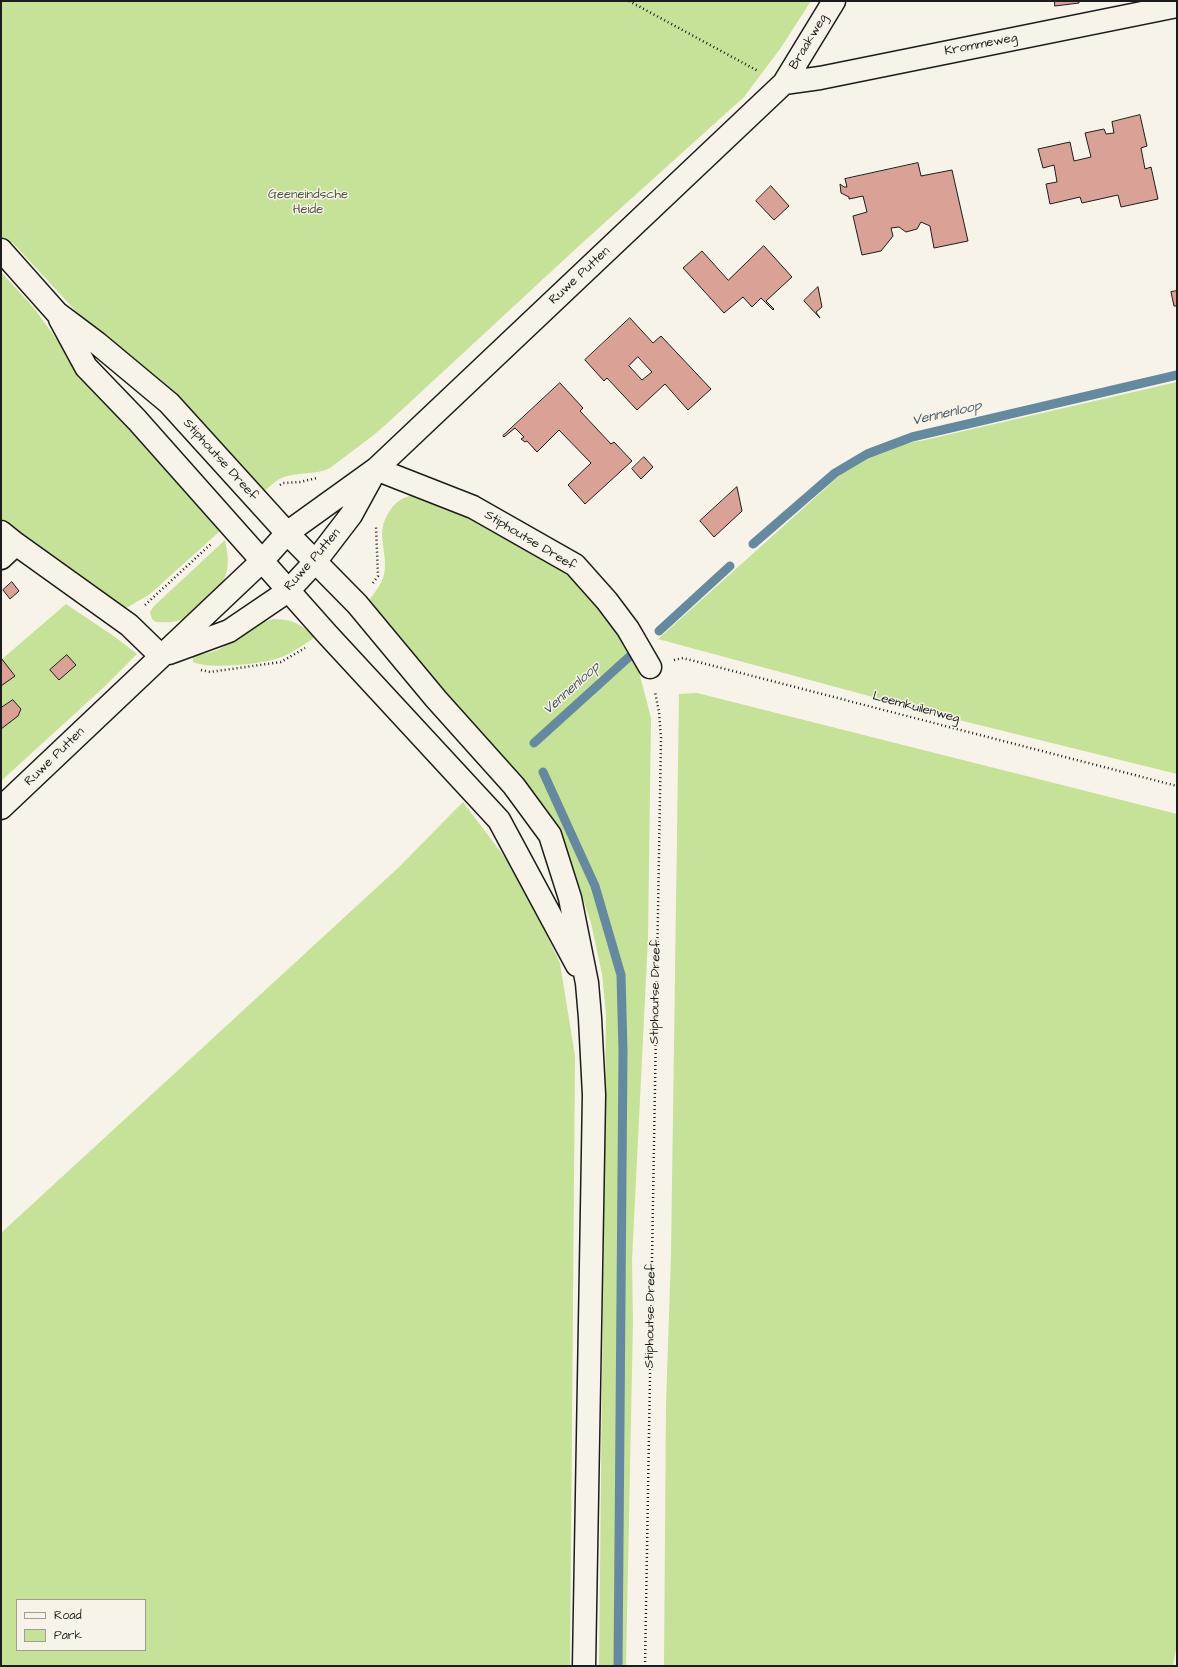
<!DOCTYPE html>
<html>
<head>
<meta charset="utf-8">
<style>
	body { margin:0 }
	#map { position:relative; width:1178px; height:1667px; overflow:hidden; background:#f7f3e8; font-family:"Architects Daughter",sans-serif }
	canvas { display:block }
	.frame { position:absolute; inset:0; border:2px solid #1c1c1c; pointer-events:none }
	.legend { position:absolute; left:16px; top:1599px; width:130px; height:52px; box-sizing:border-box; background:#f7f3e8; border:1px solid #9f9d96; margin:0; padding:5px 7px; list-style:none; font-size:12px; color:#1c1c1c }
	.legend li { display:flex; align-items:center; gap:8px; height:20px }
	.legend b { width:20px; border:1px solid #9f9d96 }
</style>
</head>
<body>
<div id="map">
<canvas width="1178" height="1667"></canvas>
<div class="frame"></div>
<ul class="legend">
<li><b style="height:5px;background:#f7f3e8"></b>Road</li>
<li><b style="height:11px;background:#c6e198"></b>Park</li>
</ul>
</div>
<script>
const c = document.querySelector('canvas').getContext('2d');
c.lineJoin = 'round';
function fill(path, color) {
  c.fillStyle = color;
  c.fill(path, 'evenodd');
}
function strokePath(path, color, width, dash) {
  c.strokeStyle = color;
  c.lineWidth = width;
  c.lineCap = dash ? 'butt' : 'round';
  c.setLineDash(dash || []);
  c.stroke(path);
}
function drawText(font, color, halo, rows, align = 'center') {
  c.font = font + ' "Architects Daughter",sans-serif';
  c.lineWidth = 3;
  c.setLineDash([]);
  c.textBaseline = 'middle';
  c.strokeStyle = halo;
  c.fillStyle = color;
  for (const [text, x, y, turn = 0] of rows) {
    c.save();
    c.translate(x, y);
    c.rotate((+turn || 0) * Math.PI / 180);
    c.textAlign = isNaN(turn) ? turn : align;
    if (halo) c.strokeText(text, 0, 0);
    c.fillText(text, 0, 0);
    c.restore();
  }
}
const green = new Path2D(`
	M 1,1 L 811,1 L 780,49 L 744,97 L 581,244 L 393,418 L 375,434 L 330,468 C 316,475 299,472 284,477 C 276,480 270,486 264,492 L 107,345 L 12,242 L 1,250 Z
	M 1,272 L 33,307 L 84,376 L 220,531 L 150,594 L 123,610 L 1,524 Z
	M 1177,382 L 1177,774 L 947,717 L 658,639 L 868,450 L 925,440 Z
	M 417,495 L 513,536 L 588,590 L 618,628 L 637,664 L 651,718 L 648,938 L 632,1260 L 633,1322 L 626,1666 L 599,1666 L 606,1015 L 602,974 L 591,923 L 581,893 L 548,822 L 364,606 C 371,597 379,589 383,578 C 391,554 372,534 391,509 C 398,499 406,496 417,495 Z
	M 225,540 C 227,550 229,560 227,570 C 224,590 196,616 177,621 C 171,623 163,622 156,622 L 152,619 L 150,612 L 154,606 Z
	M 66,604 L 115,637 L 137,654 L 103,688 L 1,781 L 1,660 Z
	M 274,619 C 295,620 298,623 315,637 C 305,644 295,651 284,656 C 266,664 211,670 193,662 L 193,657 C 201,654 212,653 220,649 C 238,638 252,623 274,619 Z
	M 697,693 L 1177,814 L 1177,1644 L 1173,1666 L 664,1666 L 666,1405 L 671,1254 L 679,694 Z
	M 463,802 L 518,875 L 560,963 L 575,1056 L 570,1666 L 1,1666 L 1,1233 L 398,868 ZM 17,1600 L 145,1600 L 145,1650 L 17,1650 Z`);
const stream = new Path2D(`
	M 753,544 L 835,473 L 867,454 L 912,437 L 1177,375
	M 659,631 L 730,566
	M 534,743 L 629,657
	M 543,772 L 595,886 L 621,975 L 623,1051 L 618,1666`);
const building = new Path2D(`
	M 1055,1 L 1079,1 L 1079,3 L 1055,6 Z
	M 1140,115 L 1147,146 L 1141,148 L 1145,169 L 1151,167 L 1158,199 L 1121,207 L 1118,195 L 1082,203 L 1080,197 L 1050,204 L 1046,184 L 1057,182 L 1054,165 L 1043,168 L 1038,149 L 1070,142 L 1074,161 L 1091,157 L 1085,133 L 1104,129 L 1106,134 L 1114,133 L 1112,122 Z
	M 918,163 L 921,176 L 952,170 L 968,241 L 934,248 L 930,226 L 921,222 L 917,229 L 906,232 L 899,227 L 891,228 L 893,236 L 881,251 L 862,255 L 853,216 L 867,212 L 863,196 L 849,199 L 849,197 L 841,193 L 840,184 L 844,187 L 847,187 L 845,179 Z
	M 771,186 L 789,206 L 774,220 L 756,201 Z
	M 764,246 L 792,277 L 766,301 L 774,309 L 773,310 L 761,298 L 752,307 L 743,297 L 724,313 L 683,268 L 702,251 L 728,280 Z
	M 818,287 L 822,307 L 816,312 L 820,318 L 804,301 Z
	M 1177,291 L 1177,306 L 1174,306 L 1171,292 Z
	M 630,318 L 653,343 L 661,336 L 711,389 L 688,410 L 665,384 L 637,410 L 607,378 L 604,381 L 585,360 ZM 638,357 L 652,372 L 642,380 L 629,366 Z
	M 560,383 L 583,408 L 580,411 L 611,444 L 614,442 L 632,461 L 585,504 L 568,485 L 591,463 L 559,430 L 537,452 L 527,441 L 525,442 L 521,439 L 524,437 L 515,428 L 504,437 L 503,436 Z
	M 644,457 L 653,467 L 641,479 L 632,469 Z
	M 737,487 L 742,511 L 714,537 L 700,521 Z
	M 12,582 L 19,591 L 10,599 L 3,590 Z
	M 67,655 L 76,665 L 59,680 L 50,670 Z
	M 1,658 L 15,676 L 1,686 Z
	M 13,700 L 21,709 L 18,716 L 1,729 L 1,708 Z`);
const path = new Path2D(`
	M 629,1 L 758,71
	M 280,485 L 283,483 L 300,482 L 317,478
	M 373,583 L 378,576 L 376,526
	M 145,605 L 212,543
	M 674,660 L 683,658 L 1177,786
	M 201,670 L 210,672 L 281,662 L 305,648
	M 645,1666 L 661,738 L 659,712 L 655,692`);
const minor = new Path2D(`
	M 784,83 L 820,78 L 1177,6
	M 376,469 L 473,507 L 575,565 L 607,601 L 628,629 L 650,667
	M 1,532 L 16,544 L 129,625 L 161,656
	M 1,558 L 16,544
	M 169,653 L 229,631 L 288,591 L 315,562 L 351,515 L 374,473
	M 1,808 L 262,561 L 287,533 L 376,469 L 784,83 L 834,1`);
const major = new Path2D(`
	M 1,250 L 57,313 L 97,343 L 169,403 L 287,533 L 357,604 L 436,699 L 514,786 L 550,835 L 570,898 L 587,983 L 590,1018 L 594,1095 L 584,1666
	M 60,319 L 86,367 L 137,420 L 327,634 L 499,820 L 577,965`);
const streetNames = [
	["Braakweg",809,42,-59],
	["Krommeweg",981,45,-11],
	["Ruwe Putten",580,276,-43],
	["Stiphoutse Dreef",220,460,48],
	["Stiphoutse Dreef",530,541,31],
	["Ruwe Putten",313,560,-49],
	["Leemkuilenweg",916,708,15],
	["Ruwe Putten",55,757,-44],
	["Stiphoutse Dreef",656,992,-89],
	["Stiphoutse Dreef",651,1316,-89]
];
const parkNames = [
	["Geeneindsche",308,195],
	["Heide",308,210]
];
const waterNames = [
	["Vennenloop",947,414,-13],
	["Vennenloop",572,689,-42]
];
fill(green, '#c6e198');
strokePath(stream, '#65899e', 9);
fill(building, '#daa296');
strokePath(building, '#1c1c1c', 1);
strokePath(minor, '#1c1c1c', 25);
strokePath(major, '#1c1c1c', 25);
strokePath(path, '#1c1c1c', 2.5, [1, 3]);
strokePath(minor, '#f7f3e8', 22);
strokePath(major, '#f7f3e8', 22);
drawText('13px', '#1c1c1c', '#f7f3e8', streetNames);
drawText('13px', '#4f5741', '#f7f3e8', parkNames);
drawText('italic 14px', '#40525d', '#f7f3e8', waterNames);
</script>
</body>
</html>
